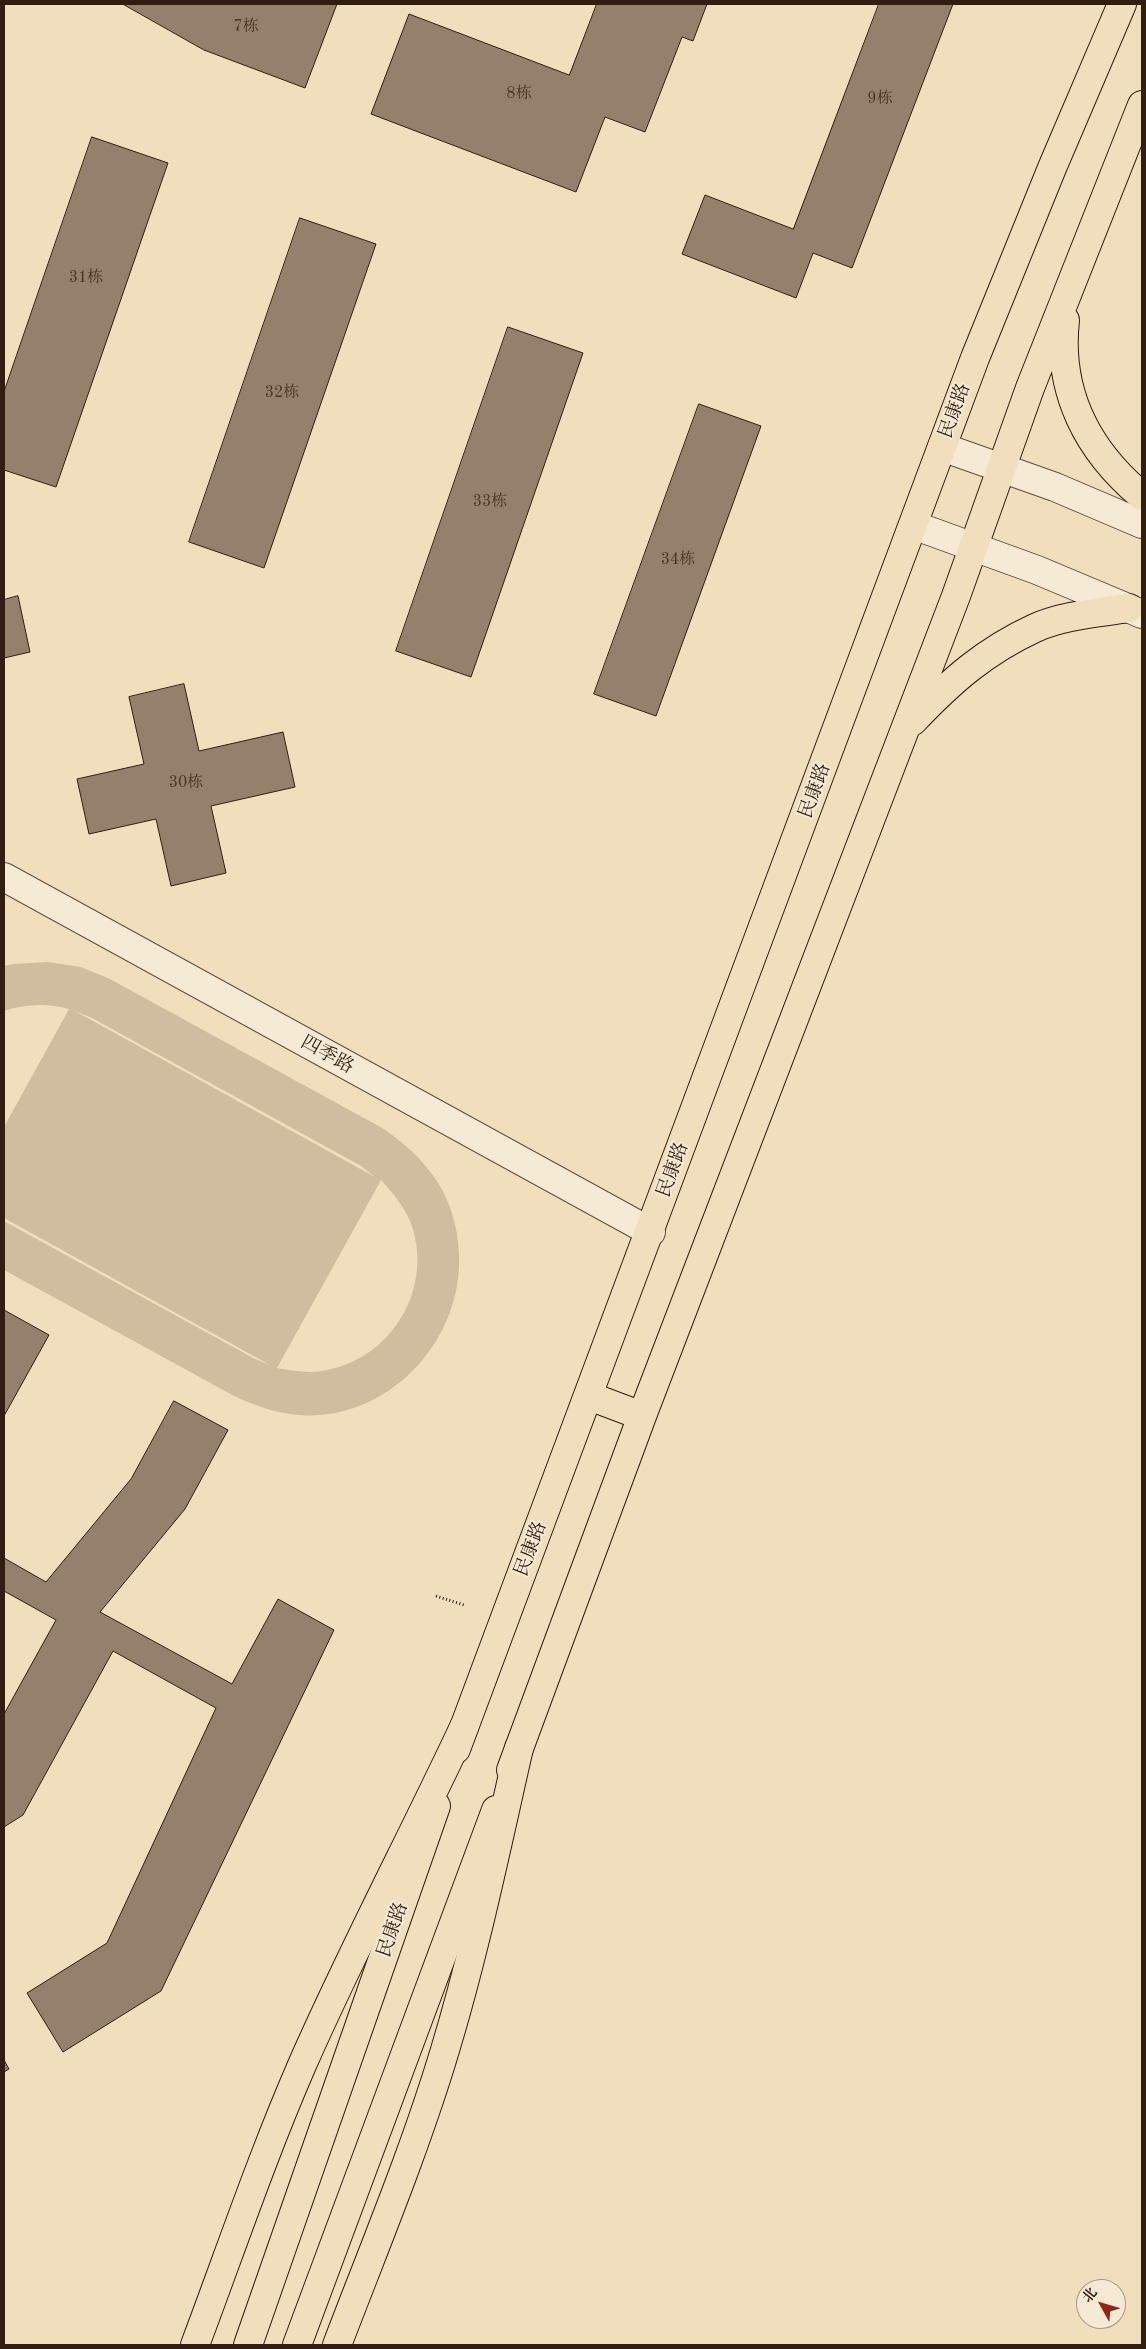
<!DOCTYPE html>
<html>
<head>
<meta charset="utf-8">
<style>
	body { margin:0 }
	#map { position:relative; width:1146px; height:2349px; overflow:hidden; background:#f1debd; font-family:"Old Standard TT","Noto Serif SC",serif }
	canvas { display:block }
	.frame { position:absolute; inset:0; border:5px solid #311d12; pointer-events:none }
	.north { position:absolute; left:1076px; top:2279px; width:50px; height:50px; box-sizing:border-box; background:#f6ead4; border:1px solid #a79886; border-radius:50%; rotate:309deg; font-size:14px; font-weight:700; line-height:20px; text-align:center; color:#311d12 }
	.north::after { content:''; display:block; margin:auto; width:18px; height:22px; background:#8f2418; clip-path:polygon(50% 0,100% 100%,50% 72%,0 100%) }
</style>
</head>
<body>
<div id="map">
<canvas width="1146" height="2349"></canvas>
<div class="frame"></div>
<div class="north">北</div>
</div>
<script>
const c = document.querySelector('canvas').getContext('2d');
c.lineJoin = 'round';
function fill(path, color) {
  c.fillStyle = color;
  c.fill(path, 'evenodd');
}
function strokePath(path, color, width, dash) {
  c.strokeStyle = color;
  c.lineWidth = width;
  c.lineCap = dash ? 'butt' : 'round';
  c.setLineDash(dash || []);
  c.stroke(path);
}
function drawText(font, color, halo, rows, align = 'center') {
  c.font = font + ' "Old Standard TT","Noto Serif SC",serif';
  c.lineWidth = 4;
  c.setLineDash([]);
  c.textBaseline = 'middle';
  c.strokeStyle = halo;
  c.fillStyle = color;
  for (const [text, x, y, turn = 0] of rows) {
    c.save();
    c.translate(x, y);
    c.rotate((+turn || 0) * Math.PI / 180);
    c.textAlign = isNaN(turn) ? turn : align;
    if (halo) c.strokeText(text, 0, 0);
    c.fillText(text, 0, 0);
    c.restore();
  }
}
const green = new Path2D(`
	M 48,962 L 81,967 L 110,979 L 384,1129 C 402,1142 418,1155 431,1173 C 449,1195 458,1226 459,1254 C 463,1341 388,1422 298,1415 C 276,1413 256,1406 236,1397 L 4,1270 L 4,1221 L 255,1359 L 270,1365 L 4,1218 L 4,1127 L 69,1009 C 47,1003 26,1004 4,1011 L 4,966 L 13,964 ZM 75,1011 L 92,1018 L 361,1166 L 375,1177 ZM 381,1180 C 392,1192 403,1205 410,1221 C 435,1285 394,1357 327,1370 C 311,1374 294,1371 277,1368 Z`);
const building = new Path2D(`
	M 123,4 L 337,4 L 305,88 L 204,50 Z
	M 597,4 L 707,4 L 693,41 L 682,37 L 645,132 L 605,117 L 576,192 L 371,114 L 409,14 L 569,75 Z
	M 879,4 L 953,4 L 852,268 L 813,253 L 796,298 L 682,254 L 705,195 L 793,229 Z
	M 92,137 L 168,163 L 56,487 L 4,470 L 4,392 Z
	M 300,218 L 376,244 L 264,568 L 189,542 Z
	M 508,327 L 583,353 L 471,677 L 396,651 Z
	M 699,404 L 761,426 L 656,716 L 594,694 Z
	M 18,596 L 30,652 L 4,658 L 4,600 Z
	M 184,684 L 199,751 L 283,732 L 295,787 L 211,806 L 226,873 L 171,886 L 156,819 L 89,834 L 77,779 L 144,764 L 129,697 Z
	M 4,1310 L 49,1335 L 4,1416 Z
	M 174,1401 L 228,1430 L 185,1509 L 100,1612 L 232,1684 L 278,1599 L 334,1630 L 161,1991 L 63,2052 L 27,1993 L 107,1943 L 216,1708 L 113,1651 L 23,1815 L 4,1827 L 4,1714 L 56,1620 L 4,1591 L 4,1558 L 46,1582 L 131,1479 Z
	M 4,2060 L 9,2069 L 4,2072 Z`);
const path = new Path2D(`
	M 436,1596 L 464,1605`);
const minor = new Path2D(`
	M 942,447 L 1055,487 L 1142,524
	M 913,525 L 1037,570 L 1142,614
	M 4,877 L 651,1232`);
const major = new Path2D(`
	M 1065,320 C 1057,392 1088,451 1142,496
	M 913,721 C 951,681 985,651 1035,628 C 1064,615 1098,613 1129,608
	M 589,1396 L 642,1416
	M 456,1749 L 975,358 L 1052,168 L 1122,4
	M 511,1770 L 642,1416 L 956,596 L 1030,388 L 1142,105
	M 248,2345 L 436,1806
	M 297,2345 L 496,1810`);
const highway = new Path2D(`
	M 195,2345 C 230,2252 262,2157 302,2065 C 352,1951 411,1840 464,1727
	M 337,2345 C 374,2248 415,2150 445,2050 C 475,1951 496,1849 519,1748`);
const numberNames = [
	["7栋",246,27],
	["8栋",519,94],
	["9栋",880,99],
	["31栋",86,278],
	["32栋",282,393],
	["33栋",490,502],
	["34栋",678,560],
	["30栋",186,783]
];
const streetNames = [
	["民康路",955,411,-70],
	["民康路",815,791,-70],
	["四季路",327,1055,29],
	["民康路",673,1170,-70],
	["民康路",531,1549,-69],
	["民康路",393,1930,-71]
];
fill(green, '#d0bda0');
fill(building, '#95816b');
strokePath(building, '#311d12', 1);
strokePath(minor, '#614d3d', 30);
strokePath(major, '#311d12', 30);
strokePath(highway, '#311d12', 30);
strokePath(path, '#311d12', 3, [1, 2.5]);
strokePath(minor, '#f6ead4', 28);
strokePath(major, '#f1debd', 28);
strokePath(highway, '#f1debd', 28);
drawText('16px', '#4a3628', null, numberNames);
drawText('19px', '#311d12', '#f6ead4', streetNames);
</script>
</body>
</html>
